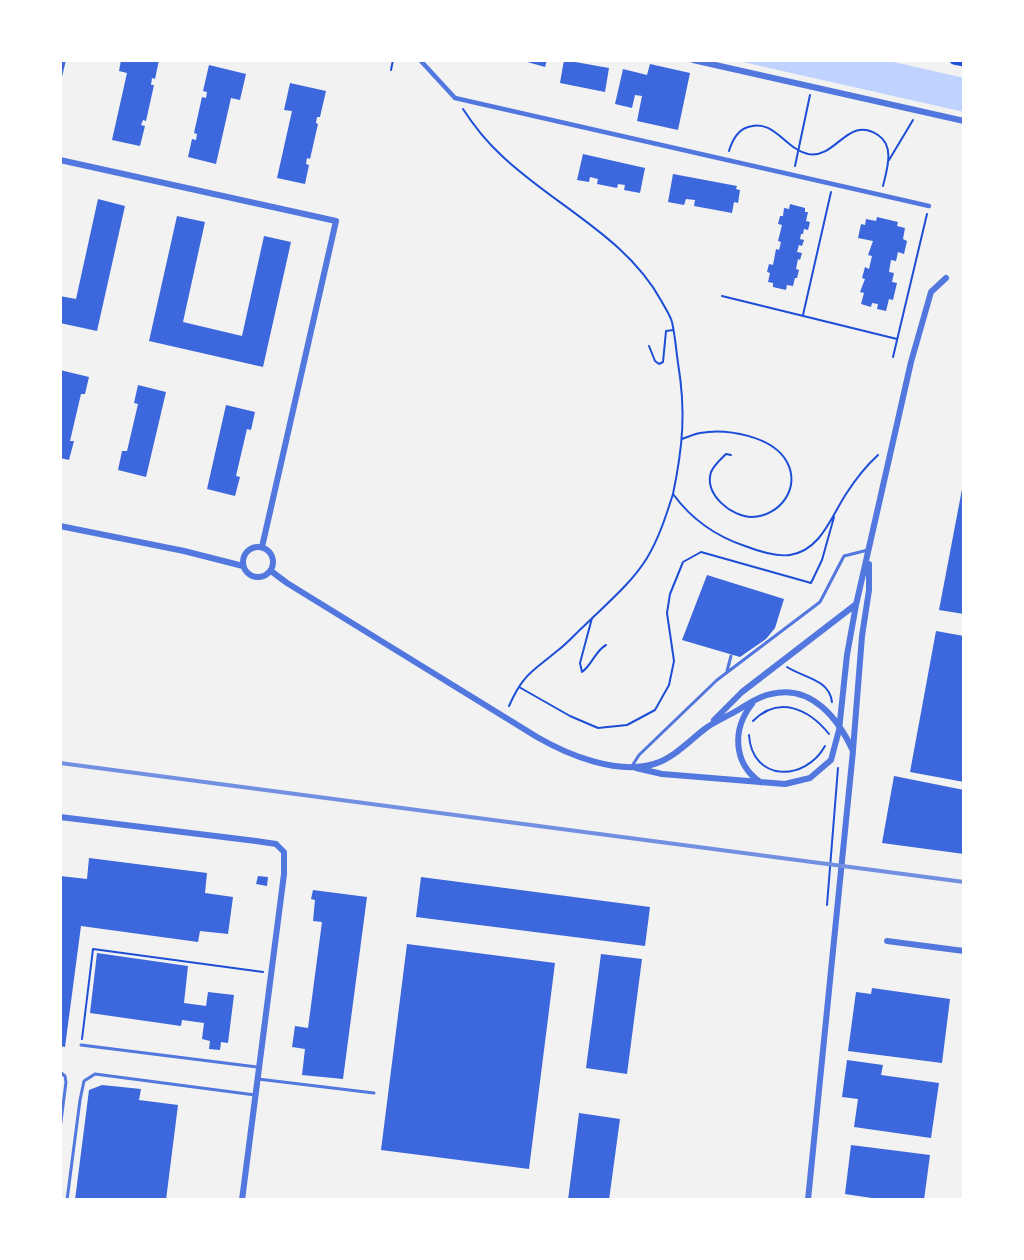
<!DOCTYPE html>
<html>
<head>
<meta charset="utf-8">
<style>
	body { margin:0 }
	#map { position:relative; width:1024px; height:1260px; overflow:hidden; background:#f2f2f2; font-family:"Space Grotesk",sans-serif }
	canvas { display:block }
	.frame { position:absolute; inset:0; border:62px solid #fff; pointer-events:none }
</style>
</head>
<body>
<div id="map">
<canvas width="1024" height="1260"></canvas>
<div class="frame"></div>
</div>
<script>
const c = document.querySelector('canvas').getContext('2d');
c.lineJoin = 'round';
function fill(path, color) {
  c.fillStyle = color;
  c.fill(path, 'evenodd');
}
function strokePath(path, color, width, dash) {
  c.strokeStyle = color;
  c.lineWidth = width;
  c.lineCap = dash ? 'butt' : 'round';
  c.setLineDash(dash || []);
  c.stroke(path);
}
const water = new Path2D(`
	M 734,60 L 885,60 L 964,78 L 964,112 Z`);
const building = new Path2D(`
	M 60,60 L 66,60 L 61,81 L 60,81 Z
	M 121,60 L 159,60 L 155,79 L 152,78 L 151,85 L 154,85 L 146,121 L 143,120 L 141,125 L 145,126 L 140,146 L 112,140 L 127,73 L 119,71 Z
	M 520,60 L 547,60 L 545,67 Z
	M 564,60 L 609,68 L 605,92 L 560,83 Z
	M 650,64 L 690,73 L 678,130 L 637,121 L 642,96 L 635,95 L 632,108 L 615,104 L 623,69 L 647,75 Z
	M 209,65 L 246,74 L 240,100 L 231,98 L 216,164 L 188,157 L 192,139 L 196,140 L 197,134 L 194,133 L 202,97 L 206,98 L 207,92 L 203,91 Z
	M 290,83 L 326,91 L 320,117 L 317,117 L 316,123 L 318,124 L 310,159 L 307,158 L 306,164 L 309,165 L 305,184 L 277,178 L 292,111 L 284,110 Z
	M 583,154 L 645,168 L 640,193 L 624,190 L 625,185 L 618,184 L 617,188 L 597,184 L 598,179 L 590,177 L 589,182 L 577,180 Z
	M 673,174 L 737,186 L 736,189 L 740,190 L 738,203 L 734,202 L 732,213 L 694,206 L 695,200 L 686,199 L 684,205 L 668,202 Z
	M 98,199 L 125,206 L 97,331 L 60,323 L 60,296 L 76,299 Z
	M 790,204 L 805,208 L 805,212 L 808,212 L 806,221 L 810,222 L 808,230 L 804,229 L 803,234 L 801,234 L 800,239 L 804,240 L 802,246 L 799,245 L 797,252 L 802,253 L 800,260 L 798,259 L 796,269 L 799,270 L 797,278 L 795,278 L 793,286 L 787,285 L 786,290 L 773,287 L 773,283 L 768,282 L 770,273 L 767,272 L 769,264 L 773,265 L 776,249 L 779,250 L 781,242 L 778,241 L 782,225 L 778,224 L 780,216 L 783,216 L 784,208 L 789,209 Z
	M 177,216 L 205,222 L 183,322 L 242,336 L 264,236 L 291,242 L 263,367 L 149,341 Z
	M 877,217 L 898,222 L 897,226 L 905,228 L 903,239 L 907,241 L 904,254 L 898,252 L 896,261 L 891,260 L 889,272 L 894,273 L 892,282 L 897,283 L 893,300 L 889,299 L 886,311 L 877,309 L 878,304 L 872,303 L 871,307 L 861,304 L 864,293 L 860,292 L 865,279 L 862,278 L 865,267 L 869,269 L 872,256 L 868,255 L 873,241 L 858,238 L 861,224 L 865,225 L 866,219 L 876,221 Z
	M 60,370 L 89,377 L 85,394 L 81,394 L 70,441 L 74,441 L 69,460 L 60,458 Z
	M 138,385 L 166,392 L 146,477 L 118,470 L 122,451 L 127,451 L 138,404 L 134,403 Z
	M 226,405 L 255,412 L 251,430 L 247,429 L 236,476 L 240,477 L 235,496 L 207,489 Z
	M 963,484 L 964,484 L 964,614 L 939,610 Z
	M 707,575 L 784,599 L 775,628 L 766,639 L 740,657 L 682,640 Z
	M 936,631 L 964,636 L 964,782 L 910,772 Z
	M 894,776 L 964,790 L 964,854 L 882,843 Z
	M 89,858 L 207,873 L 205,893 L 233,897 L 228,934 L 200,931 L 198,942 L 81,926 L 65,1047 L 60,1046 L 60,876 L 87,879 Z
	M 258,876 L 268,877 L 267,886 L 256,884 Z
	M 421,877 L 650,907 L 645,946 L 416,917 Z
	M 313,890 L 367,897 L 343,1079 L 302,1075 L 305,1049 L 292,1047 L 295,1026 L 308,1028 L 322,922 L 313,921 L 315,900 L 311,899 Z
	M 407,944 L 555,963 L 529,1169 L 381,1150 Z
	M 97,953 L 188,966 L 184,1003 L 206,1006 L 208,992 L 234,995 L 228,1043 L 221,1042 L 220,1050 L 209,1049 L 210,1041 L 202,1039 L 204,1023 L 182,1020 L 181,1026 L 90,1013 Z
	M 601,954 L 642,959 L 627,1074 L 586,1068 Z
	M 872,988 L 950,999 L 942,1063 L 848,1051 L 856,992 L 871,994 Z
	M 847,1060 L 883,1065 L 881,1075 L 939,1083 L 931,1138 L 854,1127 L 858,1099 L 842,1097 Z
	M 102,1085 L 141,1089 L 139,1100 L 178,1105 L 166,1200 L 75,1200 L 89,1090 Z
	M 579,1113 L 620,1119 L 609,1200 L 568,1200 Z
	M 851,1145 L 930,1155 L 924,1200 L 885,1200 L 845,1194 Z`);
const path = new Path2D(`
	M 391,70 L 393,60
	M 463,109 C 474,126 487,142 501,155 C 553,205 626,236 662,302 C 665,308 670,315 672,322 C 675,335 676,349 678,363 C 686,411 683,446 673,494 C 692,520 715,536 745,546 C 758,551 776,557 790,555 C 821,550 831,517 846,494 C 855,480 866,466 878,455
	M 729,151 C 732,141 738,130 748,127 C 774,118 785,149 808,154 C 837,159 847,115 878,135 C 895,146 887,169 883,186
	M 889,160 L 913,120
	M 795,166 L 810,95
	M 722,296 L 897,339
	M 803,315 L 831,192
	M 649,346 L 655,361 L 659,364 L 663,362 L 666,331 L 673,330
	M 893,357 L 927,214
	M 682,439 C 688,437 694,434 700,433 C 726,428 773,436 787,462 C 801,488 780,516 752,517 C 732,517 704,495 711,472 C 714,465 721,459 726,454 L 731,455
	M 592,618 L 580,663 L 582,672 C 592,665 595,651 606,645
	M 787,667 C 804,678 829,679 832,702
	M 519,687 L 570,716 L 598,728 L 627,725 L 655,710 L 669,685 L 674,661 L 667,613 L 670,594 L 683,562 L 701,552 L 811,583 L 822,560 L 834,517
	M 509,706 C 523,674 532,672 557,651 C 567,644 575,634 584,626 C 605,605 631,584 647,558 C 659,538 666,516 673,494
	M 753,721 C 779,695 809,709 829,734
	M 749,735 C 752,782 805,782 825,746
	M 827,905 L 838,768
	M 82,1039 L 93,949 L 263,972`);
const service = new Path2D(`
	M 727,671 L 731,656
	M 632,766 L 639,755 L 717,680 L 820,602 L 844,556 L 868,550
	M 81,1045 L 257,1067
	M 60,1072 L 65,1076 L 66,1082 L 60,1129
	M 258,1079 L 374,1093
	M 67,1200 L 80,1100 L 84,1081 L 95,1074 L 255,1095`);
const pedestrian = new Path2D(`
	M 420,60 L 455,98 L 929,206`);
const minor = new Path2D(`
	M 693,60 L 964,121
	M 60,160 L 336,221 L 262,547
	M 60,526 L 184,551 L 243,566
	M243 562a15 15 0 1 1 30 0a15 15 0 1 1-30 0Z
	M 271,571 L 287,583 L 537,737 C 568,755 617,775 654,764 C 674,758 690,740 706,728 C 716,721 728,716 738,710 C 748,704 759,696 771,694 C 811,684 838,718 853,751 L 808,1200
	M 752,704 C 732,729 733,763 760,782
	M 714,720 L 742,692 L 855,605
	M 853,750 L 862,636 L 869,590 L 869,564
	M 636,768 L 662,774 L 785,784 L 810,778 L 831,760 L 839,730 L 847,655 L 856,605 L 911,362 L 931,292 L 946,278
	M 60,817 L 256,841 L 276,844 L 284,852 L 284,874 L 242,1200
	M 887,941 L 964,951`);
const secondary = new Path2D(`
	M 954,60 L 964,62`);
const rail = new Path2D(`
	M 60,763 L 964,882`);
fill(water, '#bfd3fe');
fill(building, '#3d67dc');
strokePath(path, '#1d4ed8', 2);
strokePath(service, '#5277de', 3);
strokePath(pedestrian, '#5277de', 4.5);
strokePath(minor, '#5277de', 6);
strokePath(secondary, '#1d4ed8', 9);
strokePath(rail, '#7290e2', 4);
</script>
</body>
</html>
